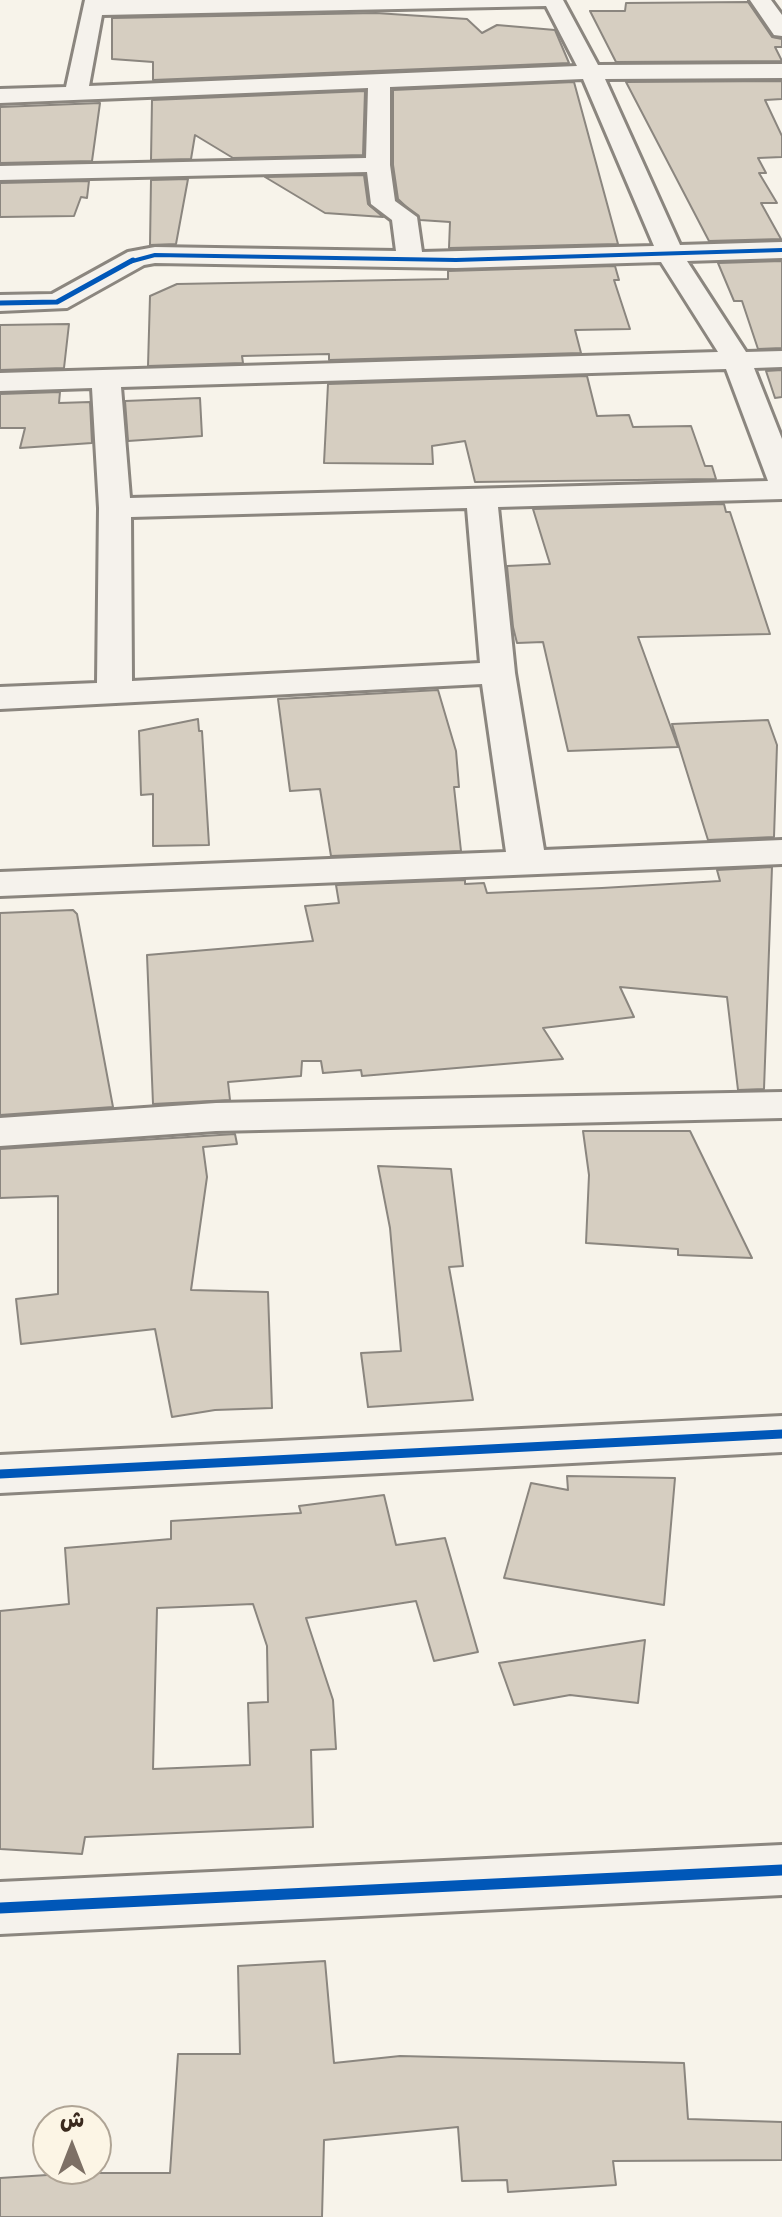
<!DOCTYPE html>
<html>
<head>
<meta charset="utf-8">
<style>
	body { margin:0 }
	#map { position:relative; width:782px; height:2217px; overflow:hidden; background:#f7f3ea; font-family:Dekko,"Playpen Sans Arabic",sans-serif }
	canvas { display:block }
	.north { position:absolute; left:32px; top:2105px; width:80px; height:80px; box-sizing:border-box; background:#fcf5e5; border:2px solid #afa495; border-radius:50%; rotate:0deg; font-size:22px; font-weight:700; line-height:32px; text-align:center; color:#3b2a1e }
	.north::after { content:''; display:block; margin:auto; width:28px; height:36px; background:#7d7065; clip-path:polygon(50% 0,100% 100%,50% 72%,0 100%) }
</style>
</head>
<body>
<div id="map">
<canvas width="782" height="2217"></canvas>
<div class="north">ش</div>
</div>
<script>
const c = document.querySelector('canvas').getContext('2d');
c.lineJoin = 'round';
function fill(path, color) {
  c.fillStyle = color;
  c.fill(path, 'evenodd');
}
function strokePath(path, color, width, dash) {
  c.strokeStyle = color;
  c.lineWidth = width;
  c.lineCap = dash ? 'butt' : 'round';
  c.setLineDash(dash || []);
  c.stroke(path);
}
const building = new Path2D(`
	M 748,2 L 772,37 L 782,39 L 782,47 L 775,47 L 782,61 L 616,62 L 590,11 L 625,11 L 626,3 Z
	M 376,13 L 467,19 L 482,33 L 497,25 L 555,30 L 569,63 L 153,80 L 153,62 L 112,59 L 112,18 Z
	M 782,81 L 782,99 L 765,100 L 782,136 L 782,157 L 758,158 L 766,173 L 759,173 L 777,203 L 761,203 L 781,239 L 709,241 L 626,82 Z
	M 574,82 L 618,244 L 449,248 L 450,222 L 420,220 L 398,199 L 393,165 L 393,90 Z
	M 365,91 L 363,155 L 233,158 L 195,135 L 191,159 L 151,160 L 152,100 Z
	M 100,103 L 92,161 L 0,163 L 0,107 Z
	M 364,175 L 368,204 L 383,217 L 325,213 L 265,177 Z
	M 188,179 L 176,244 L 150,245 L 151,180 Z
	M 89,181 L 87,198 L 81,197 L 74,216 L 0,217 L 0,183 Z
	M 782,261 L 782,348 L 758,349 L 742,301 L 734,301 L 718,263 Z
	M 615,266 L 619,280 L 614,280 L 630,329 L 575,330 L 581,353 L 329,360 L 329,354 L 242,356 L 243,363 L 148,366 L 150,296 L 177,284 L 448,279 L 448,271 Z
	M 69,324 L 64,368 L 0,370 L 0,325 Z
	M 782,370 L 782,397 L 775,398 L 766,371 Z
	M 587,376 L 597,416 L 629,415 L 633,427 L 691,426 L 705,466 L 712,466 L 716,479 L 475,482 L 465,441 L 432,446 L 433,464 L 324,463 L 328,384 Z
	M 60,392 L 59,403 L 90,402 L 92,443 L 20,448 L 25,428 L 0,428 L 0,394 Z
	M 200,398 L 202,436 L 128,441 L 125,401 Z
	M 724,504 L 726,512 L 730,512 L 770,634 L 638,637 L 678,747 L 568,751 L 543,642 L 517,643 L 513,627 L 507,566 L 550,564 L 533,509 Z
	M 438,690 L 456,751 L 459,787 L 454,787 L 461,851 L 331,856 L 320,789 L 290,791 L 278,699 Z
	M 198,719 L 199,731 L 202,731 L 209,845 L 153,846 L 153,794 L 141,795 L 139,731 Z
	M 768,720 L 777,745 L 774,837 L 708,840 L 672,724 Z
	M 772,867 L 764,1089 L 738,1090 L 727,997 L 620,987 L 634,1017 L 543,1028 L 563,1059 L 362,1076 L 361,1070 L 323,1073 L 321,1061 L 302,1061 L 301,1076 L 228,1082 L 230,1100 L 153,1104 L 147,955 L 313,941 L 305,906 L 339,903 L 336,885 L 465,880 L 465,884 L 484,883 L 487,893 L 602,888 L 720,881 L 717,870 Z
	M 73,910 L 77,914 L 113,1107 L 0,1115 L 0,913 Z
	M 583,1131 L 690,1131 L 752,1258 L 678,1255 L 678,1249 L 586,1243 L 589,1175 Z
	M 235,1134 L 237,1144 L 203,1147 L 207,1177 L 191,1290 L 268,1292 L 272,1408 L 215,1410 L 172,1417 L 155,1329 L 21,1344 L 16,1299 L 58,1294 L 58,1196 L 0,1198 L 0,1149 Z
	M 378,1166 L 451,1169 L 463,1266 L 449,1267 L 473,1400 L 368,1407 L 361,1353 L 401,1351 L 390,1228 Z
	M 567,1476 L 675,1478 L 664,1605 L 504,1578 L 531,1483 L 568,1490 Z
	M 384,1495 L 396,1545 L 445,1538 L 478,1652 L 434,1661 L 416,1601 L 306,1618 L 333,1700 L 336,1749 L 311,1750 L 313,1827 L 85,1837 L 82,1854 L 0,1849 L 0,1611 L 69,1604 L 65,1548 L 171,1539 L 171,1521 L 301,1513 L 299,1506 ZM 253,1604 L 267,1646 L 268,1702 L 248,1703 L 250,1765 L 153,1769 L 157,1608 Z
	M 645,1640 L 638,1703 L 570,1695 L 514,1705 L 499,1663 Z
	M 325,1961 L 334,2063 L 400,2056 L 684,2063 L 688,2119 L 782,2122 L 782,2160 L 613,2161 L 616,2185 L 508,2192 L 507,2180 L 462,2181 L 458,2127 L 324,2140 L 322,2217 L 0,2217 L 0,2178 L 79,2173 L 170,2173 L 178,2054 L 240,2054 L 238,1966 Z`);
const minor = new Path2D(`
	M 85,0 L 563,0 L 598,65 L 782,64 L 782,78 L 605,79 L 680,245 L 782,242 L 782,258 L 687,261 L 746,352 L 782,351 L 782,367 L 754,368 L 782,439 L 782,499 L 498,507 L 515,673 L 544,850 L 782,840 L 782,864 L 0,896 L 0,872 L 506,852 L 482,684 L 0,709 L 0,687 L 97,683 L 99,508 L 92,388 L 0,391 L 0,373 L 718,352 L 661,262 L 456,268 L 155,263 L 144,265 L 67,308 L 0,311 L 0,295 L 52,294 L 128,252 L 155,247 L 396,251 L 392,220 L 371,204 L 367,172 L 0,180 L 0,166 L 366,158 L 368,88 L 0,103 L 0,89 L 66,87 ZM 546,6 L 577,66 L 89,86 L 102,15 ZM 583,79 L 654,246 L 422,252 L 417,217 L 395,201 L 390,165 L 390,87 ZM 726,369 L 768,481 L 130,498 L 121,387 ZM 467,508 L 480,663 L 132,681 L 131,517 Z
	M 750,0 L 771,0 L 782,15 L 782,36 L 774,35 Z
	M 782,1092 L 782,1118 L 216,1131 L 0,1146 L 0,1118 L 216,1103 Z
	M 782,1416 L 782,1452 L 0,1493 L 0,1455 Z
	M 782,1845 L 782,1895 L 0,1934 L 0,1882 Z`);
const cyclewayFar3 = new Path2D(`
	M 129,262 L 155,255 L 456,260 L 782,250`);
const cyclewayFar2 = new Path2D(`
	M 0,303 L 57,302 L 133,260`);
const cyclewayFar1 = new Path2D(`
	M 0,1474 L 782,1434`);
const cycleway = new Path2D(`
	M 0,1908 L 782,1870`);
fill(building, '#d6cec1');
strokePath(building, '#8b867f', 2);
strokePath(minor, '#8b867f', 6);
fill(minor, '#f5f2ec');
strokePath(cyclewayFar3, '#0057b8', 4);
strokePath(cyclewayFar2, '#0057b8', 5);
strokePath(cyclewayFar1, '#0057b8', 9);
strokePath(cycleway, '#0057b8', 11);
</script>
</body>
</html>
